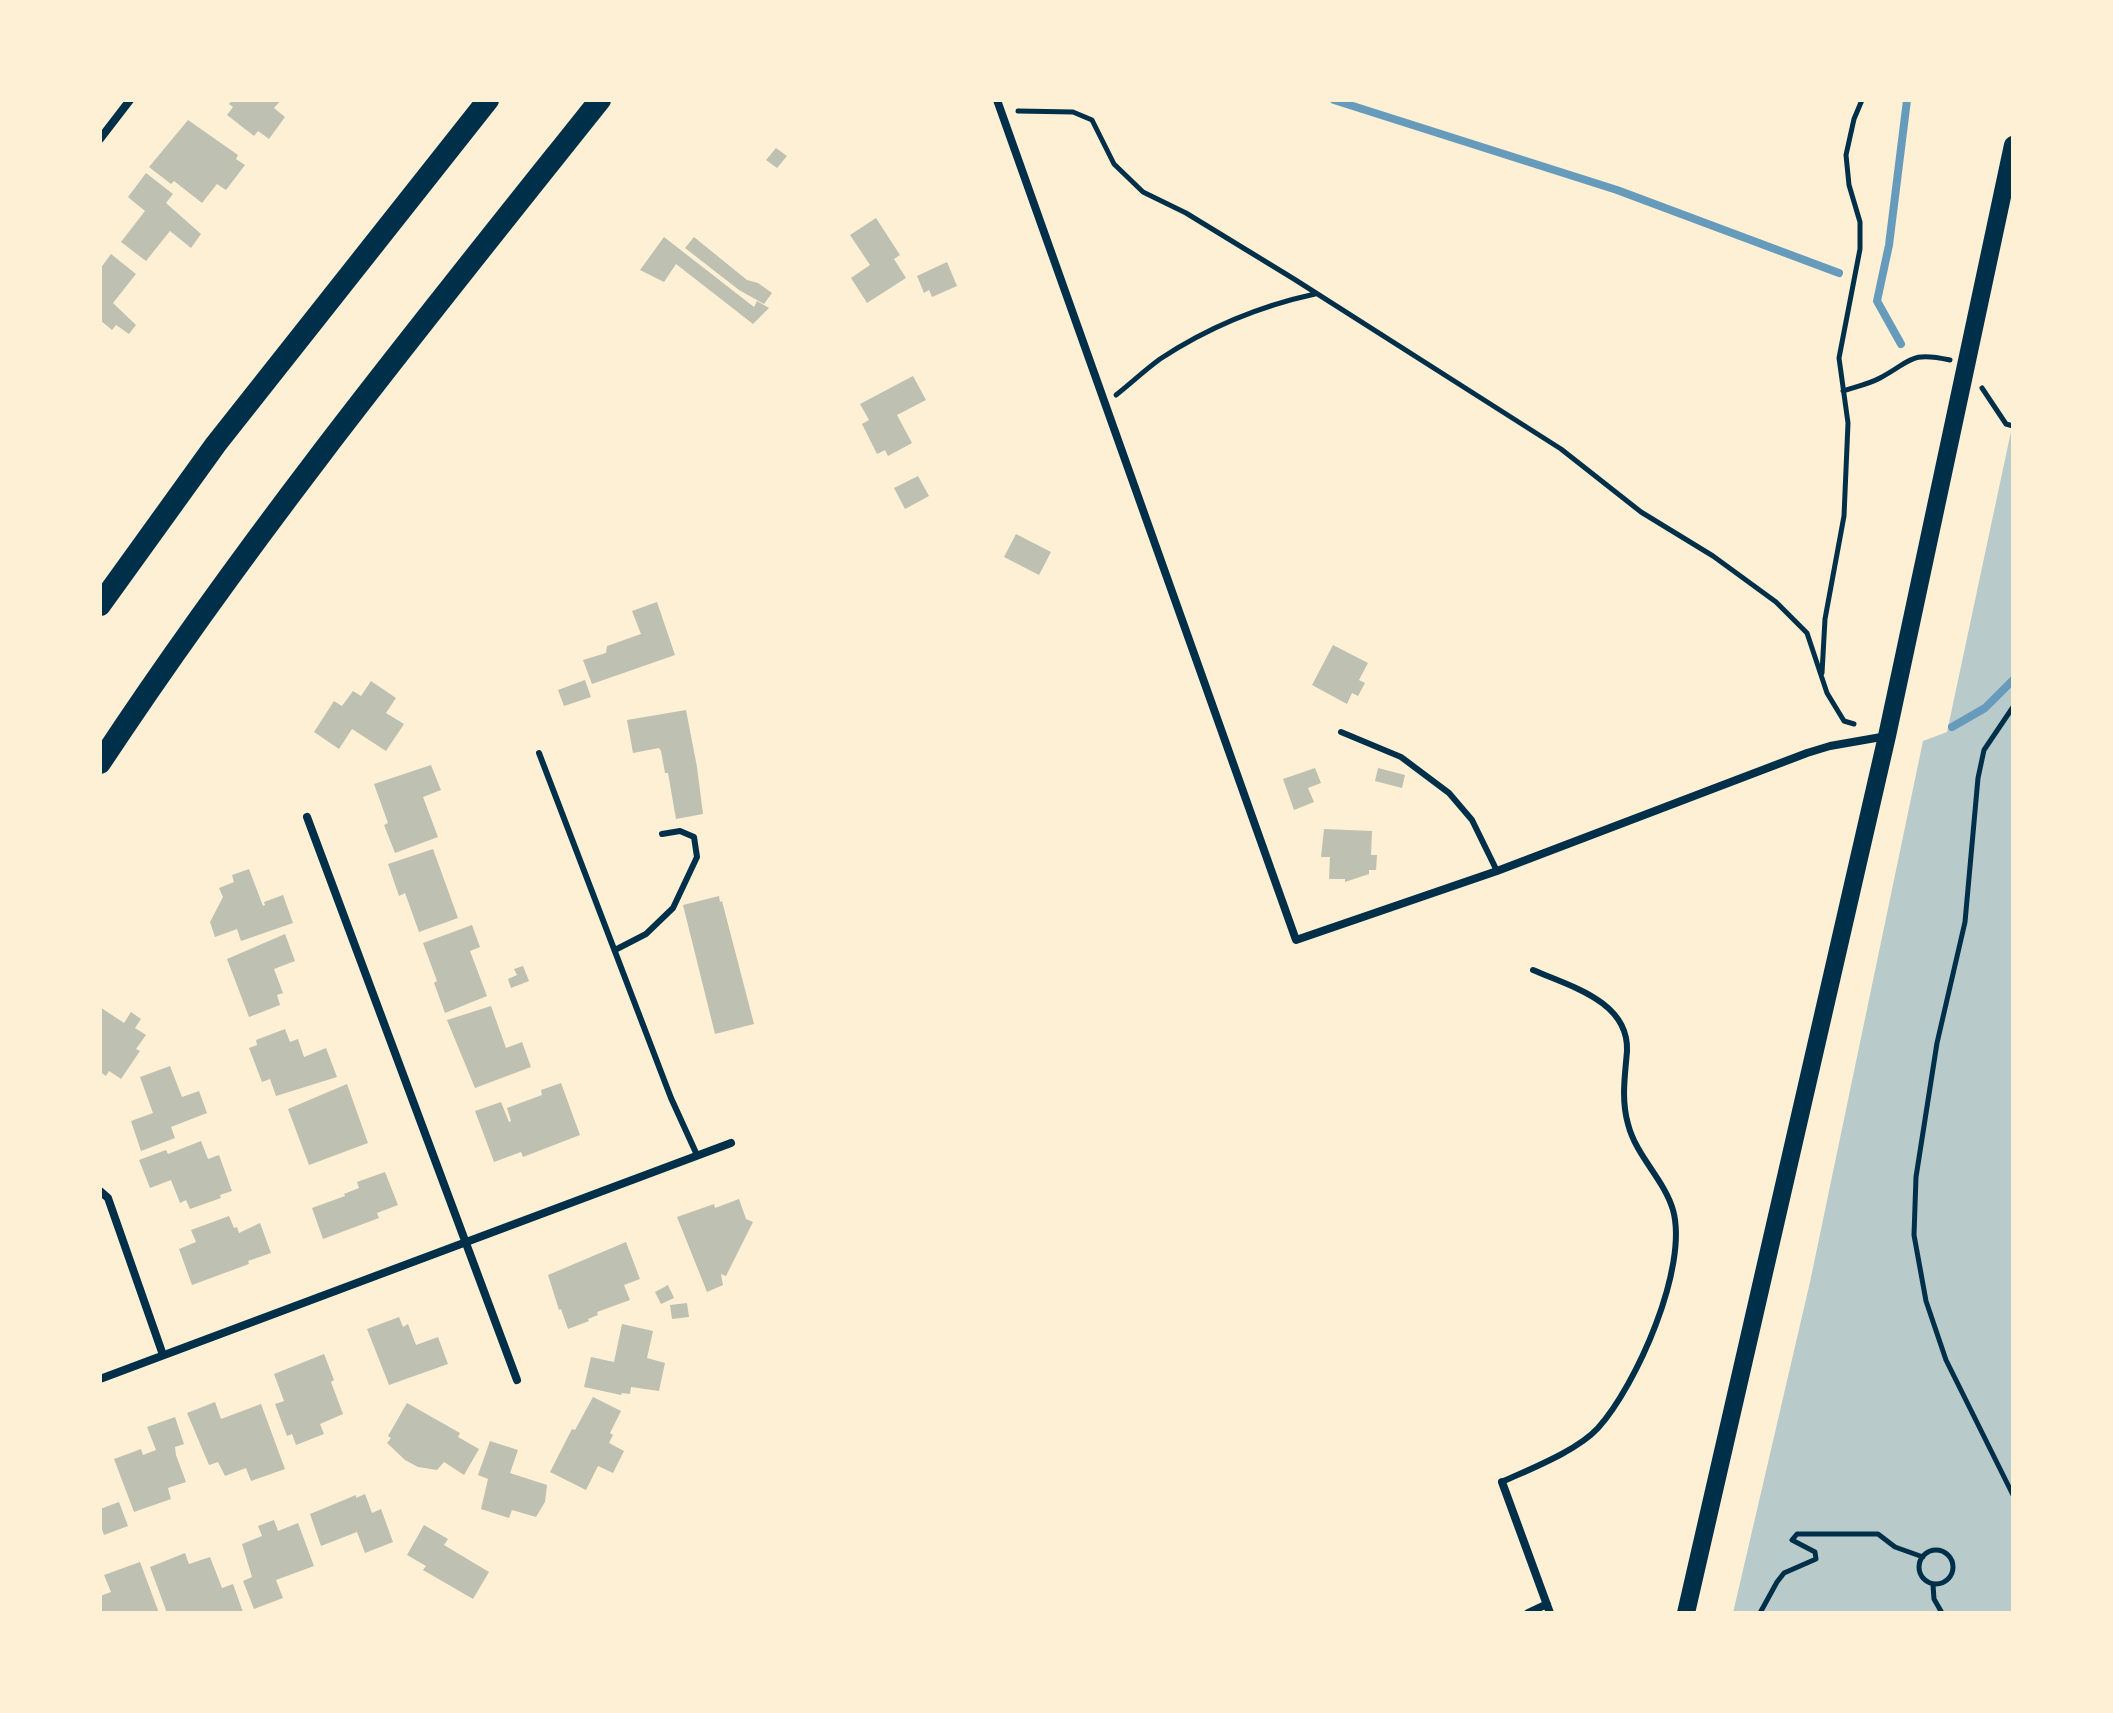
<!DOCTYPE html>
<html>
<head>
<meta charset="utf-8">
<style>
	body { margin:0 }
	#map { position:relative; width:2113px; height:1713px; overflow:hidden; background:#fdf0d5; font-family:"Sofia Sans Condensed",sans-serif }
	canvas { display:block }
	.frame { position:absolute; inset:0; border:102px solid #fdf0d5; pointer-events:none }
</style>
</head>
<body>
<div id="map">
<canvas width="2113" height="1713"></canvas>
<div class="frame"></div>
</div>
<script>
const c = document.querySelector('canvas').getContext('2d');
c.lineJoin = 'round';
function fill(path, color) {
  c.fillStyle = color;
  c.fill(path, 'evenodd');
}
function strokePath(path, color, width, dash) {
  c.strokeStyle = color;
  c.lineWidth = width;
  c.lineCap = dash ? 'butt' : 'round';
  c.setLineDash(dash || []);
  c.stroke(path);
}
const green = new Path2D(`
	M 2013,422 L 2013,1613 L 1733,1613 L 1810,1282 L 1923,741 L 1947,732 Z`);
const stream = new Path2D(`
	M 1334,100 L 1617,190 L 1839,273
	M 1901,344 L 1877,301 L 1889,245 L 1907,100
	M 1952,727 L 1985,708 L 2013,680`);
const building = new Path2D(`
	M 232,100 L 281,100 L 274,108 L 285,117 L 269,139 L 258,131 L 254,136 L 227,115 L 233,107 L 229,104 Z
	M 188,120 L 238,155 L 236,159 L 245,165 L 226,190 L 217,184 L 202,203 L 174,181 L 171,184 L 149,167 Z
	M 776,148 L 787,156 L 777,168 L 766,160 Z
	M 146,173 L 173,194 L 166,203 L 201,234 L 191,248 L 170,231 L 146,261 L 121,242 L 145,211 L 128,197 Z
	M 876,218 L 900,255 L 894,259 L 906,278 L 867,303 L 851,278 L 870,265 L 850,235 Z
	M 664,237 L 754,307 L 757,301 L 769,308 L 753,324 L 676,264 L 664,282 L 640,270 Z
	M 694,237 L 747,280 L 758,283 L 772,293 L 764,304 L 739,290 L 685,248 Z
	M 111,254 L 136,274 L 113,303 L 136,325 L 129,334 L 116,325 L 112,330 L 100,320 L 100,269 Z
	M 947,262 L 957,286 L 932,297 L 929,290 L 924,293 L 917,276 Z
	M 913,376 L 926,400 L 897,415 L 912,443 L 888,456 L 885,450 L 877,454 L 862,424 L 869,420 L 860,404 Z
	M 918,476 L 929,496 L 905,509 L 894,488 Z
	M 1016,534 L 1051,552 L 1039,575 L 1004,557 Z
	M 657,602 L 675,655 L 592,684 L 583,660 L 606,653 L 607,646 L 641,634 L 632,611 Z
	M 1333,645 L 1368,663 L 1359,680 L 1365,683 L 1358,696 L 1352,693 L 1347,704 L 1312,685 Z
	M 585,680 L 591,697 L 564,706 L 558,690 Z
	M 371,681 L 396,698 L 386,713 L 404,724 L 386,751 L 352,729 L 339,749 L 314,732 L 334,701 L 342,706 L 353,691 L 361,696 Z
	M 686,710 L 697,767 L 703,814 L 676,819 L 668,773 L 665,773 L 661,751 L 659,748 L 633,753 L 627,720 Z
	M 431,765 L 441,790 L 423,797 L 438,837 L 395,853 L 384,825 L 388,823 L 374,784 Z
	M 1315,768 L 1321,783 L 1308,788 L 1314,802 L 1294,810 L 1283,779 Z
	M 1378,768 L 1405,775 L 1402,788 L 1375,781 Z
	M 1324,829 L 1372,831 L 1371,855 L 1377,855 L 1376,870 L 1369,870 L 1369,874 L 1345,882 L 1345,879 L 1329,879 L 1330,857 L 1321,857 Z
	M 433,849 L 458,918 L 419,932 L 405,893 L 399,896 L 388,864 Z
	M 249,869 L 263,906 L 265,905 L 264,902 L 283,895 L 293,923 L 241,941 L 237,929 L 215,937 L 210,922 L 223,897 L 219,888 L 234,882 L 232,875 Z
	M 719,896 L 720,902 L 722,901 L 754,1024 L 715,1034 L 683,905 Z
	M 472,925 L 480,947 L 470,951 L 487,996 L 445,1013 L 434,983 L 437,981 L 423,943 Z
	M 285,934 L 295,961 L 274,969 L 283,993 L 277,995 L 280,1005 L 249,1017 L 227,959 Z
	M 523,966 L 529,981 L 511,988 L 508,979 L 517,975 L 514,969 Z
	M 491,1006 L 506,1048 L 522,1042 L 531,1067 L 475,1088 L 447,1020 Z
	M 100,1007 L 124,1023 L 131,1012 L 141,1019 L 135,1028 L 146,1035 L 136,1049 L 140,1051 L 121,1079 L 109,1071 L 106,1076 L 100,1072 Z
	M 285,1029 L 290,1042 L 298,1039 L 304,1057 L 326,1048 L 337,1077 L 276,1096 L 270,1079 L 262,1082 L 249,1048 L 257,1045 L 256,1040 Z
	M 170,1066 L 182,1097 L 199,1091 L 207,1113 L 171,1127 L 175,1138 L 141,1151 L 131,1121 L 153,1113 L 140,1077 Z
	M 561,1083 L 580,1135 L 523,1157 L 521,1152 L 494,1162 L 475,1111 L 501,1102 L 509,1122 L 511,1121 L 507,1108 L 542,1095 L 541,1090 Z
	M 347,1084 L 368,1143 L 309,1165 L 288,1109 Z
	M 201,1141 L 208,1159 L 219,1155 L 232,1191 L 220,1195 L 221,1198 L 190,1209 L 186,1200 L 180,1203 L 171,1180 L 150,1188 L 139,1160 L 166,1150 L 168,1154 Z
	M 385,1172 L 398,1205 L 377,1213 L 379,1218 L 323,1239 L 312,1208 L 345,1196 L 344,1194 L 359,1188 L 357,1182 Z
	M 739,1199 L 746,1219 L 753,1222 L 726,1276 L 721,1274 L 723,1285 L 707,1292 L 677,1217 L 714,1204 L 715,1208 Z
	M 229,1216 L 234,1228 L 237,1227 L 239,1233 L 260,1223 L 271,1253 L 248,1261 L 249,1264 L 192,1285 L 179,1249 L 196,1242 L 191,1230 Z
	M 626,1242 L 640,1279 L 624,1285 L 630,1300 L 597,1312 L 598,1315 L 588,1319 L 589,1321 L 568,1329 L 561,1309 L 559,1310 L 548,1275 Z
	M 668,1285 L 674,1298 L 661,1304 L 655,1292 Z
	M 687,1303 L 689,1317 L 672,1319 L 670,1305 Z
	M 399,1317 L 403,1327 L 408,1324 L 416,1345 L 438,1337 L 448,1364 L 389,1385 L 367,1329 Z
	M 622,1324 L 653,1331 L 647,1358 L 665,1363 L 659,1391 L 631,1387 L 630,1394 L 622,1393 L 621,1395 L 584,1387 L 591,1357 L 614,1362 Z
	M 324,1354 L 334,1380 L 331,1382 L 343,1414 L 320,1424 L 324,1434 L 296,1445 L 292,1434 L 287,1436 L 275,1404 L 284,1401 L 274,1374 Z
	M 593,1397 L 621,1411 L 610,1433 L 613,1435 L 609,1443 L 624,1451 L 613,1473 L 598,1466 L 586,1490 L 550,1472 L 572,1429 L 575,1430 Z
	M 215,1402 L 221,1419 L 261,1404 L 285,1469 L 251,1481 L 246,1468 L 225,1476 L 218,1462 L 209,1465 L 187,1413 Z
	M 407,1403 L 460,1433 L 458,1437 L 479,1449 L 464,1475 L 444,1462 L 437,1470 L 418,1467 L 405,1460 L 387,1443 L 391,1438 L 388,1436 Z
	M 175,1417 L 184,1444 L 175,1447 L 176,1455 L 186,1482 L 168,1488 L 171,1499 L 134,1512 L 114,1459 L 141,1449 L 143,1455 L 156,1450 L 147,1427 Z
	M 490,1441 L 518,1450 L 510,1473 L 547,1485 L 545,1502 L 536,1517 L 512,1510 L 509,1518 L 481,1509 L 488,1479 L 478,1475 Z
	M 365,1494 L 372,1513 L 381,1509 L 393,1542 L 365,1553 L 357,1532 L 321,1546 L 310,1514 L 356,1495 L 356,1498 Z
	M 119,1502 L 128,1526 L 104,1535 L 100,1524 L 100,1509 Z
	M 274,1520 L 278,1531 L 298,1523 L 314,1566 L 276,1580 L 283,1598 L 254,1609 L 243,1581 L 252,1577 L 242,1544 L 262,1536 L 258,1526 Z
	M 424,1525 L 448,1539 L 444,1545 L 489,1572 L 473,1599 L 423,1570 L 426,1566 L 407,1555 Z
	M 185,1553 L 189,1564 L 210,1557 L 222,1588 L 233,1584 L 243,1612 L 167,1613 L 150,1567 Z
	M 140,1562 L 159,1613 L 100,1613 L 100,1596 L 111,1592 L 104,1575 Z`);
const path = new Path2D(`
	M 1018,111 L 1073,112 L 1092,120 L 1114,164 L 1143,192 L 1186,213 L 1294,279 L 1561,449 L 1641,512 L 1713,556 L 1776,602 L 1807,633 L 1827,693 L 1844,721 L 1854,724
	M 1982,388 L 2006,424 L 2013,426
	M 1843,391 C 1855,387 1869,384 1880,378 C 1912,361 1909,351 1950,360
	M 1116,395 C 1131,383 1145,370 1160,359 C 1207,328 1260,306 1315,294
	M 1822,673 L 1825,619 L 1844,516 L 1848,423 L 1839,358 L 1860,249 L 1860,222 L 1849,185 L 1846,155 L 1854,119 L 1862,100
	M 2013,707 L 1984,750 L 1978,778 L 1965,922 L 1937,1043 L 1916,1177 L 1914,1235 L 1926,1301 L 1946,1360 L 2013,1495
	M1919 1567a17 17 0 1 1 34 0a17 17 0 1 1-34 0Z
	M 1933,1585 L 1934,1599 L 1942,1613
	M 1760,1613 L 1777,1582 L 1784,1573 L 1816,1559 L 1815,1552 L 1792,1540 L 1797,1534 L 1878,1534 L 1895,1547 L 1923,1557`);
const service = new Path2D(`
	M 1341,732 L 1401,757 L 1449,793 L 1472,820 L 1497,871
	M 539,753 L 671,1098 L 697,1155
	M 615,950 L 646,934 L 673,908 L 697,857 L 694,837 L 680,831 L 662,834
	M 1502,1482 C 1530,1469 1577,1451 1598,1428 C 1636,1386 1689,1267 1673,1210 C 1664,1179 1636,1156 1628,1124 C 1621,1099 1625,1076 1627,1051 C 1629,1001 1569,986 1533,970`);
const minor = new Path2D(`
	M 997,100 L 1296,940 L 1497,871 L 1807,753 L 1830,746 L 1887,736
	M 100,139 L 130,100
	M 307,817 L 517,1380
	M 100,1191 L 108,1198 L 163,1355
	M 100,1379 L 731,1143
	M 1502,1482 L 1550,1613
	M 1528,1613 L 1547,1604`);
const primary = new Path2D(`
	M 1686,1613 L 1887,736 L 2013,145`);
const motorway = new Path2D(`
	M 100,605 L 216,444 L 488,100
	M 100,763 C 253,531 427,317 600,100`);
fill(green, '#b9caca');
strokePath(stream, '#669bbc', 8);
fill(building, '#bec0b2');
strokePath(path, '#003049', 5);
strokePath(service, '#003049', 6);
strokePath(minor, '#003049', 8);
strokePath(primary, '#003049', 18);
strokePath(motorway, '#003049', 22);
</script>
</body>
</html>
